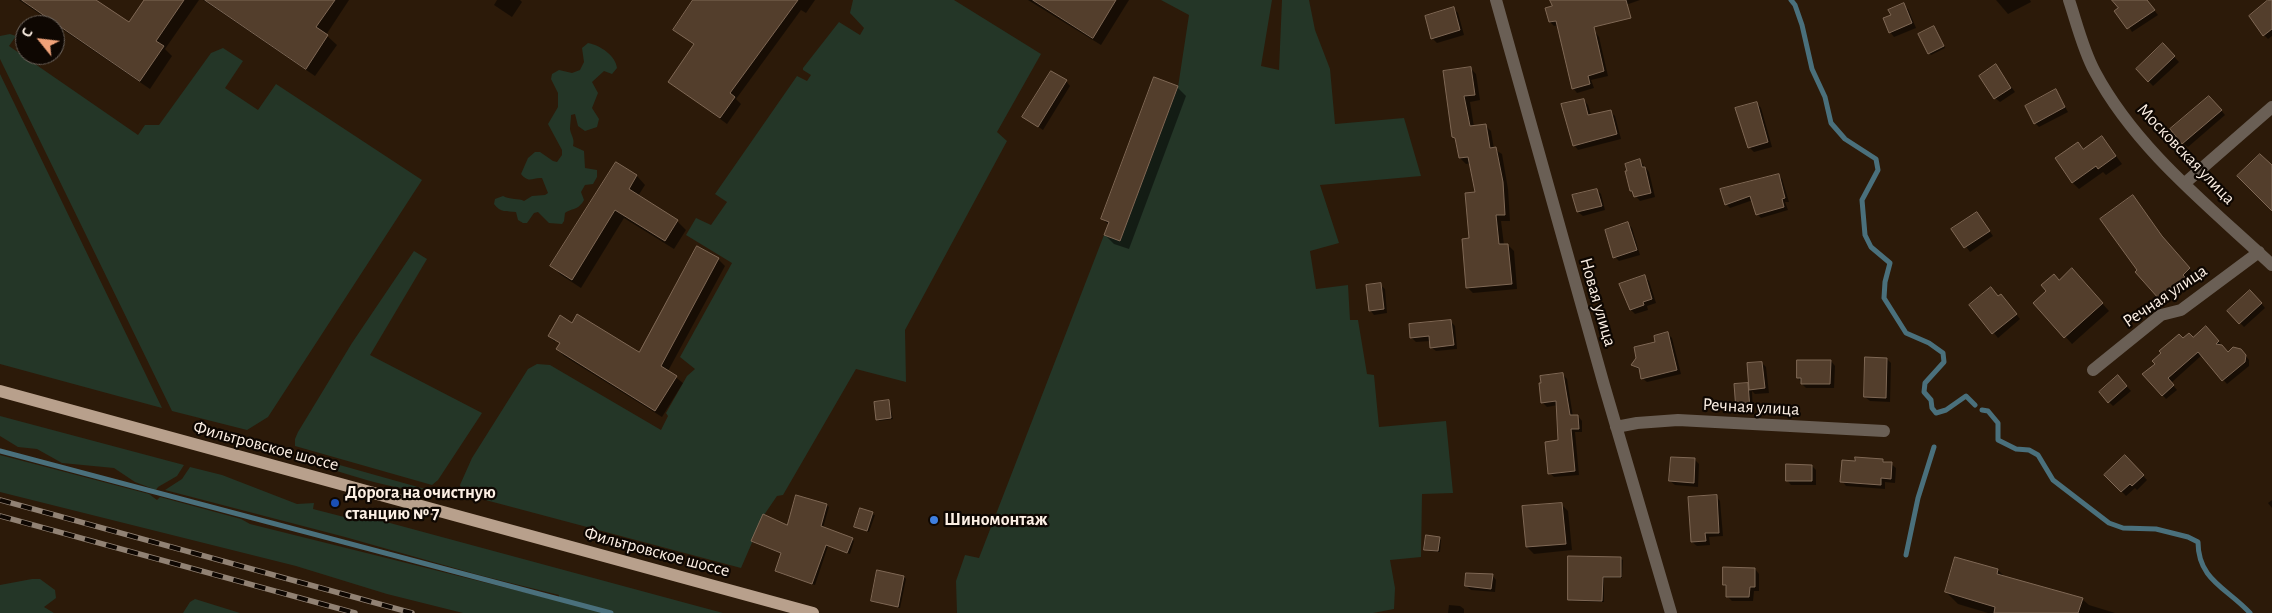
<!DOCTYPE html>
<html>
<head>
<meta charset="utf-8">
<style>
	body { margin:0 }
	#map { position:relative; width:2272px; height:613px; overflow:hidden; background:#2c1a09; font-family:"Alegreya Sans",sans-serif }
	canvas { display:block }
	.north { position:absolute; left:15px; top:15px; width:50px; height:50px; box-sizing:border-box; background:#0e0702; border:1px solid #6d645c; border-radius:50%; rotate:299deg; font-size:14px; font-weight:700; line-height:20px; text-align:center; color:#fcefe4 }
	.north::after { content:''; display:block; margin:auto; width:18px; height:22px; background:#f0a279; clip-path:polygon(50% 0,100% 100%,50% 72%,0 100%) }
</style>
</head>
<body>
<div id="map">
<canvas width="2272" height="613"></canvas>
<div class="north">С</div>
</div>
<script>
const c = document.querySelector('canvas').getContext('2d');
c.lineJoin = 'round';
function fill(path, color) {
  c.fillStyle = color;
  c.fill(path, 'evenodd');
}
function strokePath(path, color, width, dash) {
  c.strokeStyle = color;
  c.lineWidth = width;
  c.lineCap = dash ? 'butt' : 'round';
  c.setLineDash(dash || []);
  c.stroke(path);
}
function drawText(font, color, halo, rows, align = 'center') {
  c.font = font + ' "Alegreya Sans",sans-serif';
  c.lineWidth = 4.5;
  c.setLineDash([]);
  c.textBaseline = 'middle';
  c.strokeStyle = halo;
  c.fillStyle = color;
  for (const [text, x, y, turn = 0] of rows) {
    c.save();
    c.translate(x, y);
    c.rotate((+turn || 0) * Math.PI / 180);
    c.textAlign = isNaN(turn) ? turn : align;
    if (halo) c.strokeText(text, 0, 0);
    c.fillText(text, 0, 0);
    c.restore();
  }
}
const green = new Path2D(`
	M 853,0 L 954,0 L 1041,54 L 997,132 L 1007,141 L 905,330 L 906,382 L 856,369 L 783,495 L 777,496 L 764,515 L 741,568 L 463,494 L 460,485 L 472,458 L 528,369 L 537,364 L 550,365 L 661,430 L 668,416 L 666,413 L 687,376 L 695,369 L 680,357 L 732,263 L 686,235 L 696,218 L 711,225 L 727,202 L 715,194 L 797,76 L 807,81 L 811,75 L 803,70 L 803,68 L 839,22 L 860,35 L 864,28 L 850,13 Z
	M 1161,0 L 1272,0 L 1261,66 L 1279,70 L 1282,0 L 1309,0 L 1315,30 L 1330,69 L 1335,124 L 1404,118 L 1421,176 L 1320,185 L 1339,243 L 1310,251 L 1316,289 L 1348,285 L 1350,320 L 1358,320 L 1367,374 L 1374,375 L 1379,427 L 1446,421 L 1453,493 L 1422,494 L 1421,557 L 1390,560 L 1395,588 L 1394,609 L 1373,613 L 957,613 L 956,581 L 965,555 L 979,558 L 1104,235 L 1120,241 L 1178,87 L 1189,15 Z
	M 10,34 L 16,36 L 9,46 L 138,135 L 145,125 L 159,125 L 211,53 L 223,48 L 243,61 L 225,88 L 258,110 L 276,84 L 422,180 L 268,417 L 247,430 L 172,411 L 0,59 L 0,36 Z
	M 588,43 C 600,45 616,56 617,68 L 612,74 L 604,71 L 592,82 L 598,93 L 592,108 L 599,119 L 597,127 L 585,131 L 578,126 L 575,114 L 571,115 C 571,119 570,125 570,129 C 571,136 575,138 573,146 L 584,151 L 585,168 L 597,170 L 597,177 L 593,184 L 585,185 L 581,192 L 584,200 C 578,211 571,208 565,213 L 564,221 L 562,224 L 549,223 L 538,212 L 534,213 L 527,223 L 523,223 L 518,220 L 516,212 C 506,211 501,213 494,204 L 495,199 L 503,196 C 510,200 519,198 524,201 L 532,196 L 545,195 L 548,193 L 542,178 C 533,177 529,184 521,174 L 528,158 L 535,152 L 540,152 L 553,161 L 557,162 L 562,155 L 562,150 L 548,124 L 558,107 L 558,93 L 551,79 L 552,74 L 559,70 L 572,73 L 580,70 L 584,62 L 582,48 Z
	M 0,74 L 162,408 L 0,364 Z
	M 414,251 L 427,259 L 370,355 L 482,413 L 438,480 L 432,485 L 295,446 L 295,439 L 298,432 L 352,343 Z
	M 0,416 L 184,465 L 177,476 L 158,487 L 156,490 L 135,482 L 114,468 L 62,463 L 37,449 L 18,447 L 0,436 Z
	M 0,455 L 149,494 L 157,500 L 160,497 L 241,519 L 250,524 L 559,601 L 559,595 L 479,575 L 345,537 L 165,490 L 182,479 L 190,467 L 222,475 L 297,504 L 314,503 L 313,509 L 352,519 L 353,513 L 723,613 L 463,613 L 387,594 L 296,566 L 0,492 Z
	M 297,455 L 304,455 L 425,489 C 397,493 337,470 308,462 Z
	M 32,579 L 40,579 L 55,590 L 56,598 L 44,607 L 54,613 L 0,613 L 0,585 Z
	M 195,599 L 240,613 L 183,613 L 190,602 Z`);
const shadow = new Path2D(`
	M 19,0 L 94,0 L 129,24 L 145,0 L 199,0 L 165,49 L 172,56 L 150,89 Z
	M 203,0 L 349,0 L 326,35 L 337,45 L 315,76 Z
	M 497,0 L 520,0 L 522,2 L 512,17 L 494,5 Z
	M 695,0 L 815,0 L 806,13 L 801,10 L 736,99 L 741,104 L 727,124 L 670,82 L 695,45 L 675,30 Z
	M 1028,0 L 1129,0 L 1101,45 Z
	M 1557,0 L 1640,0 L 1562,27 L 1559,25 L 1554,26 L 1550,22 Z
	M 1996,0 L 2030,0 L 2031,2 L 2008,14 Z
	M 2113,0 L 2146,0 L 2158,15 L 2132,32 Z
	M 2270,0 L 2272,0 L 2272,36 L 2268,39 L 2264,35 Z
	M 1903,5 L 1908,9 L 1916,28 L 1894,37 L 1890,32 L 1892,16 Z
	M 1454,9 L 1458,13 L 1464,35 L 1437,43 L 1432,38 Z
	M 1936,29 L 1945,48 L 1931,55 L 1929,53 Z
	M 1595,32 L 1599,37 L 1608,76 L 1591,80 L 1594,88 L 1577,93 L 1573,88 Z
	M 2163,45 L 2179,62 L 2153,86 L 2137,69 Z
	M 1996,66 L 2015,92 L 2000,102 L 1995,98 Z
	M 1470,68 L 1476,74 L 1480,100 L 1470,102 L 1474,127 L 1485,125 L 1491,131 L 1494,149 L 1502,154 L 1508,189 L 1510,221 L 1501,221 L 1504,245 L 1508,245 L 1514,251 L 1517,289 L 1473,293 L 1467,287 L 1477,193 L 1471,163 L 1466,164 L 1460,158 L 1457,140 L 1453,136 Z
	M 1154,79 L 1178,88 L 1186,96 L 1129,249 L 1114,244 L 1105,235 L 1109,225 L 1102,219 Z
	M 1066,81 L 1070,86 L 1043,130 L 1024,117 Z
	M 2056,91 L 2068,112 L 2039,127 L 2035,123 Z
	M 1584,100 L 1588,105 L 1591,115 L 1610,111 L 1615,116 L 1621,139 L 1578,150 L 1574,145 Z
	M 2214,102 L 2225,115 L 2188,147 L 2183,143 Z
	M 1757,103 L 1761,108 L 1772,147 L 1754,152 L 1749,147 Z
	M 2102,137 L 2122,164 L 2106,175 L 2103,172 L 2079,189 L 2072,182 L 2078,143 L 2084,150 Z
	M 1640,161 L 1649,172 L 1655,197 L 1640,201 L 1631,191 Z
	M 616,164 L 637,176 L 645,185 L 638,196 L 677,221 L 686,230 L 674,249 L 624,218 L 581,288 L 561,275 L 552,266 Z
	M 1778,175 L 1782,179 L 1789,202 L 1785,202 L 1788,210 L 1761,218 L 1757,214 L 1753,200 L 1730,208 L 1726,204 Z
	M 1597,190 L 1601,194 L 1605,210 L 1583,216 L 1578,212 Z
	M 2133,197 L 2167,243 L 2195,275 L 2187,281 L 2189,283 L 2166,304 L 2137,272 Z
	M 1977,213 L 1993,236 L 1970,252 L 1953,229 Z
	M 1628,224 L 1632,228 L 1640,255 L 1619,261 L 1615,257 Z
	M 718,259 L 725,266 L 668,371 L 683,383 L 662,417 L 564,356 L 557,349 L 565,345 L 555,339 L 555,342 L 549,336 L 573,324 L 639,354 Z
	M 1644,277 L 1649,281 L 1656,303 L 1647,306 L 1648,310 L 1635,314 L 1631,310 Z
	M 2078,277 L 2109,311 L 2072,344 L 2035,303 L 2059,281 Z
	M 1380,285 L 1385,289 L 1387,313 L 1374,315 L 1370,310 Z
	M 2255,296 L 2265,308 L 2244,327 L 2229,311 Z
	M 1999,297 L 2005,300 L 2020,319 L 1998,338 L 1971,305 Z
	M 1451,322 L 1455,326 L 1457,349 L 1436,351 L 1431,347 L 1430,341 L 1416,342 L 1411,337 Z
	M 2210,331 L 2228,353 L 2245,355 L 2249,360 L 2249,366 L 2227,384 L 2202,355 L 2171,383 L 2177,390 L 2166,399 L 2144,374 L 2183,340 L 2193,338 Z
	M 1668,334 L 1672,338 L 1681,374 L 1647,382 L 1642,378 L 1641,371 L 1632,365 Z
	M 1887,359 L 1891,363 L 1890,402 L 1870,401 L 1865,397 Z
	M 1831,361 L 1835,366 L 1834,388 L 1806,388 L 1802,384 L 1798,377 Z
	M 1762,363 L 1766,367 L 1769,393 L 1755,394 L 1752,391 L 1753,414 L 1741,414 L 1737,410 L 1748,384 L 1750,387 Z
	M 1563,375 L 1567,379 L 1573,417 L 1578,416 L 1582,421 L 1582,432 L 1575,432 L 1579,475 L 1554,477 L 1550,473 L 1559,442 L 1558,405 L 1547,407 L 1543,403 L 1542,384 Z
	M 2118,377 L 2131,391 L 2113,406 L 2109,402 Z
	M 889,401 L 893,419 L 879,421 L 878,419 Z
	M 2125,457 L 2147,480 L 2137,490 L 2135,488 L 2126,496 L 2106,475 Z
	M 1695,460 L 1699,464 L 1698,487 L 1675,485 L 1670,481 Z
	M 1883,460 L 1885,463 L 1891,464 L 1896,468 L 1895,483 L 1885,482 L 1885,489 L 1846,486 L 1842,481 Z
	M 1812,466 L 1816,470 L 1816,485 L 1791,485 L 1787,480 Z
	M 1716,496 L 1720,501 L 1723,536 L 1709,537 L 1710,545 L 1697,546 L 1692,542 Z
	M 2272,500 L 2272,508 L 2268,503 Z
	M 1561,504 L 1568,511 L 1572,550 L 1534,554 L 1527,547 Z
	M 826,505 L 829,507 L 823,528 L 852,539 L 854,541 L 850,554 L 828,546 L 815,585 L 779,573 L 776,571 L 782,554 L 755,543 Z
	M 860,510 L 875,515 L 869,532 L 855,526 Z
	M 1439,538 L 1441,540 L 1440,552 L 1428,551 L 1426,550 Z
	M 1621,559 L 1623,560 L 1622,578 L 1604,578 L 1604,602 L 1571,601 L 1569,599 Z
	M 1755,569 L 1759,574 L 1759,591 L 1754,591 L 1753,601 L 1732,601 L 1727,596 L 1727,588 L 1724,585 Z
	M 1998,570 L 2005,577 L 2082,599 L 2089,605 L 2115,613 L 1988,613 L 1958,604 L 1946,592 Z
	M 1492,575 L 1496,580 L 1495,592 L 1471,590 L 1466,586 Z
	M 904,577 L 906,579 L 900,608 L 873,600 Z
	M 1449,605 L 1460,606 L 1464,609 L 1464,613 L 1448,613 Z`);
const stream = new Path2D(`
	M 1791,0 L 1795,5 L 1802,25 L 1812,69 L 1825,97 L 1831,123 L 1845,139 L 1876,159 L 1878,170 L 1862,200 L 1865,235 L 1871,247 L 1890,263 L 1885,282 L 1884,298 L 1906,333 L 1929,343 L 1943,353 L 1944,362 L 1925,383 L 1924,392 L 1931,400 L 1932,408 L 1936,413 L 1946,410 L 1966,396 L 1975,405
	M 1982,410 L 1988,411 L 1998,423 L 1998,440 L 2016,449 L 2029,450 L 2038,455 L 2053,480 L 2109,523 L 2123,528 L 2156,529 L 2188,537 L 2198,542 C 2198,580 2227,588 2250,613
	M 0,451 L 611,613
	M 1906,555 L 1918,498 L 1934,447`);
const building = new Path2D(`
	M 22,0 L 96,0 L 129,22 L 144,0 L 184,0 L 156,41 L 164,46 L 140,81 Z
	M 205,0 L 335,0 L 316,27 L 328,35 L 306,69 Z
	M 693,0 L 798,0 L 730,93 L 735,97 L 720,118 L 668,82 L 694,44 L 673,30 Z
	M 1033,0 L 1116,0 L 1093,38 Z
	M 1550,0 L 1626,0 L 1631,18 L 1594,27 L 1604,71 L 1588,76 L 1590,84 L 1572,89 L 1556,21 L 1549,22 L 1545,8 L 1552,6 Z
	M 2112,0 L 2147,0 L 2155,10 L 2127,29 L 2114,11 L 2118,8 Z
	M 2268,0 L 2272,0 L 2272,29 L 2263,36 L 2249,16 Z
	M 1904,3 L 1912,23 L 1889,33 L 1883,18 L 1891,15 L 1888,10 Z
	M 1454,7 L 1460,30 L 1431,39 L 1425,16 Z
	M 1934,26 L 1944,46 L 1928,54 L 1918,34 Z
	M 2163,43 L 2175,56 L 2148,82 L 2136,69 Z
	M 1996,64 L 2011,88 L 1994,99 L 1979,76 Z
	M 1471,67 L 1475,95 L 1464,96 L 1470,126 L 1486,124 L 1490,148 L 1496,147 L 1503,182 L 1505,215 L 1496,215 L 1499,244 L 1508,244 L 1512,284 L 1466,288 L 1462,239 L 1469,238 L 1465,193 L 1475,192 L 1468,157 L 1459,158 L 1455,138 L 1452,137 L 1443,71 Z
	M 1051,71 L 1067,80 L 1038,127 L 1022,117 Z
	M 1154,77 L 1178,86 L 1120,241 L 1104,235 L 1109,222 L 1101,219 Z
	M 2056,89 L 2065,107 L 2034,124 L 2025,106 Z
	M 2209,96 L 2222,110 L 2182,144 L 2170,129 Z
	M 1584,99 L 1588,115 L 1611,110 L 1617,134 L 1573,146 L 1561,104 Z
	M 1757,102 L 1768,142 L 1748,148 L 1735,108 Z
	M 2102,136 L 2116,156 L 2098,169 L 2096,166 L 2072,183 L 2055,158 L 2078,142 L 2083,149 Z
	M 2260,154 L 2272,165 L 2272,211 L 2237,176 Z
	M 1640,159 L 1642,167 L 1645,167 L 1651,193 L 1634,197 L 1632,191 L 1630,191 L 1625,171 L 1627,171 L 1625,164 Z
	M 616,162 L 637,175 L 629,189 L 678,220 L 665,241 L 615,210 L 572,280 L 550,266 Z
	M 1779,174 L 1785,198 L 1782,199 L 1784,207 L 1756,215 L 1750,196 L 1725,205 L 1720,189 Z
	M 1597,189 L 1602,206 L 1577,212 L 1572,195 Z
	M 2133,195 L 2162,236 L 2190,268 L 2183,275 L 2185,277 L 2159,299 L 2135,272 L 2137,270 L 2100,219 Z
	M 1977,212 L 1990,231 L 1964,248 L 1951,229 Z
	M 1628,222 L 1637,250 L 1613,258 L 1605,230 Z
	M 697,246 L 719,258 L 661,366 L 677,376 L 655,411 L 556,349 L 560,343 L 548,336 L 560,315 L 572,323 L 577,314 L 639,352 Z
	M 2072,268 L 2103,303 L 2064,338 L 2033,303 L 2046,291 L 2041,285 L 2054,274 L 2059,280 Z
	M 1645,275 L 1652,299 L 1643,302 L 1644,305 L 1630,310 L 1619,284 Z
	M 1381,283 L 1384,309 L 1369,311 L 1366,285 Z
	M 1991,287 L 1998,296 L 2001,294 L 2017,314 L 1992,334 L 1969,305 Z
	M 2250,290 L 2262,303 L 2239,324 L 2227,311 Z
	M 1451,320 L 1454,345 L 1430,348 L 1429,336 L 1410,338 L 1409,324 Z
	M 2206,326 L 2219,341 L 2216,344 L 2222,345 L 2228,352 L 2233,347 L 2241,349 L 2246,355 L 2245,362 L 2222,381 L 2198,352 L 2168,378 L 2174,385 L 2162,396 L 2142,374 L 2155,364 L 2152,361 L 2161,353 L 2159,351 L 2179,334 L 2183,338 L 2189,333 L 2193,337 Z
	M 1668,332 L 1677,370 L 1641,379 L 1639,368 L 1631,365 L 1636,358 L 1634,347 L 1655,342 L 1654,336 Z
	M 1865,357 L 1887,358 L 1886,398 L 1864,397 Z
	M 1797,360 L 1831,360 L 1830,384 L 1801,384 L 1801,378 L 1797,378 Z
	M 1762,362 L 1765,388 L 1749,390 L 1747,363 Z
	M 1563,373 L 1570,415 L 1578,415 L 1579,429 L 1571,429 L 1575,471 L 1548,474 L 1545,442 L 1558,440 L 1556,401 L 1541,403 L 1539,383 L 1541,383 L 1540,376 Z
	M 2118,375 L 2127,386 L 2108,403 L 2099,392 Z
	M 1748,383 L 1750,410 L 1736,410 L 1734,384 Z
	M 889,400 L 891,418 L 876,420 L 874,402 Z
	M 2125,455 L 2144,475 L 2132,486 L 2130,484 L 2121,492 L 2104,475 Z
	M 1671,457 L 1695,458 L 1694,483 L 1669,481 Z
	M 1855,457 L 1883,459 L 1883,462 L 1892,462 L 1891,479 L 1881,478 L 1881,485 L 1840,482 L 1842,460 L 1855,461 Z
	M 1786,464 L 1812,465 L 1812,481 L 1786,481 Z
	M 796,495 L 827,504 L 821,526 L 853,538 L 847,553 L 826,545 L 812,584 L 775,571 L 781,553 L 751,541 L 763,514 L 787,525 Z
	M 1717,495 L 1719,533 L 1705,533 L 1706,541 L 1691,542 L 1688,497 Z
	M 1562,503 L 1566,544 L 1526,547 L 1522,506 Z
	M 860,508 L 873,512 L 867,531 L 854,527 Z
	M 1426,535 L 1440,537 L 1438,551 L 1424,550 Z
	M 1568,556 L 1621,557 L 1621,577 L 1603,577 L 1602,601 L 1568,600 Z
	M 1955,557 L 1998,569 L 1997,574 L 2083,598 L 2078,613 L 1994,613 L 1995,607 L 1945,592 Z
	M 1723,567 L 1755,568 L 1755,587 L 1750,587 L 1749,597 L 1726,597 L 1726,585 L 1723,585 Z
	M 877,570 L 904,576 L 898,607 L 871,601 Z
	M 1466,573 L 1493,574 L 1491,589 L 1465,586 Z`);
const minor = new Path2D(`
	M 1496,0 L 1604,385 L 1671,613
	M 2069,0 C 2077,24 2083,50 2095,72 C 2136,149 2209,206 2272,265
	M 2185,183 L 2272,107
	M 2093,370 L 2161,315 L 2181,310 L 2259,252
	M 1616,427 L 1637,423 L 1678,420 L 1884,431`);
const major = new Path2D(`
	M 0,391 L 813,613`);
const rail = new Path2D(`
	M 0,500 L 412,613
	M 0,516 L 355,613`);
const markers = [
	[335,503,5,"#1a4fb4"],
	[934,520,5,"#3f7fe0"]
];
const streetNames = [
	["Московская улица",2186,154,46],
	["Речная улица",2165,296,-34],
	["Новая улица",1598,302,74],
	["Речная улица",1751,407,3],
	["Фильтровское шоссе",266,446,15],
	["Фильтровское шоссе",657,552,15]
];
const poiNames = [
	["Дорога на очистную",345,493],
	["станцию № 7",345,514],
	["Шиномонтаж",944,520]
];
fill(green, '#243627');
fill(shadow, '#0007');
strokePath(stream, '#4a707c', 5);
fill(building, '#533e2c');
strokePath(building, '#7f6855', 1);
strokePath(minor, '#6a5f55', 12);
strokePath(major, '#b8a08c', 12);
strokePath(rail, '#918274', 5.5);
strokePath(rail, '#0e0702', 4, [11]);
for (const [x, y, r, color] of markers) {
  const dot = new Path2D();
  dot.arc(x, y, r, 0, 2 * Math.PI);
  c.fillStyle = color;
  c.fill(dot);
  strokePath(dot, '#0e0702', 2);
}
drawText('18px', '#fcefe4', '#0e0702', streetNames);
drawText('bold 18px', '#fcefe4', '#0e0702', poiNames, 'left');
</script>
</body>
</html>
